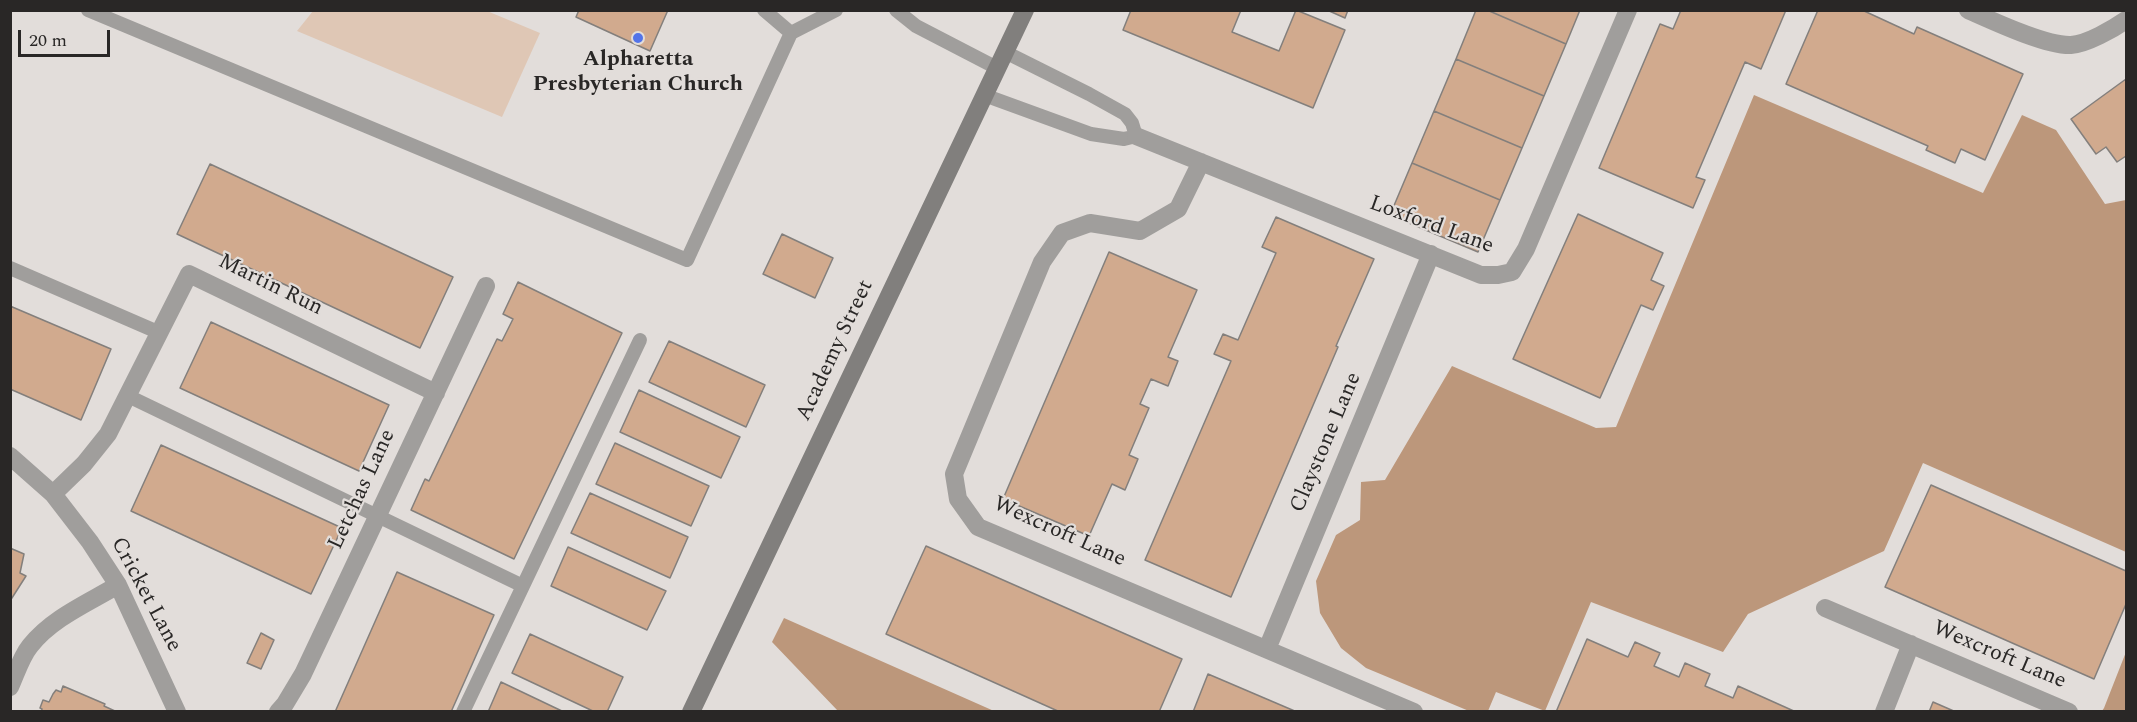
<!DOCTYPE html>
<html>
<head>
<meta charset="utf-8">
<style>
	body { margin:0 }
	#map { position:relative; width:2137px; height:722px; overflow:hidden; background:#e2ddda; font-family:Spectral,serif }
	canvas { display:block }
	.frame { position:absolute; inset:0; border:12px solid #292726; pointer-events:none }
	.scale { position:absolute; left:18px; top:30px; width:92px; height:27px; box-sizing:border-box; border:3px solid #292726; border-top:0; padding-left:8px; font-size:18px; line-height:21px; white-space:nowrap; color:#292726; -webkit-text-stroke:4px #e2ddda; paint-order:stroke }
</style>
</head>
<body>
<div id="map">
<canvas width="2137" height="722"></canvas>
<div class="frame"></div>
<div class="scale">20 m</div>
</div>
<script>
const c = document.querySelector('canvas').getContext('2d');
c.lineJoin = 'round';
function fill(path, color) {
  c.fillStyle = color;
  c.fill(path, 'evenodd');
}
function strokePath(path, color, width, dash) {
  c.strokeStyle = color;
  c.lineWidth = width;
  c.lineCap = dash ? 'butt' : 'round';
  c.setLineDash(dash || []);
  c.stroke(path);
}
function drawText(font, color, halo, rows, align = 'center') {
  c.font = font + ' Spectral,serif';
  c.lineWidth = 4.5;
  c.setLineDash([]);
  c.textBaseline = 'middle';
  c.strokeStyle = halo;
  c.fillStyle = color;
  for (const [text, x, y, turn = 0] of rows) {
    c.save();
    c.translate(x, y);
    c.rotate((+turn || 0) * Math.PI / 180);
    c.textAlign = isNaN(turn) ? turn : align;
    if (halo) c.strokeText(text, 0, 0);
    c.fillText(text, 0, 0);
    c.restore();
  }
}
const green = new Path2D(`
	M 487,11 L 540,33 L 502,117 L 297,31 L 313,11 Z`);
const forest = new Path2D(`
	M 1754,95 L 1983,193 L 2022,115 L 2056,130 L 2105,204 L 2126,200 L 2126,552 L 1923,463 L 1884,551 L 1748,614 L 1723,652 L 1591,602 L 1545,711 L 1496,692 L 1488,711 L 1469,711 L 1366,668 L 1341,648 L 1320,613 L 1316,581 L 1336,535 L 1360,520 L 1361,482 L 1385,480 L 1452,366 L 1596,428 L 1616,427 Z
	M 784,618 L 994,711 L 838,711 L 772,642 Z
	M 2126,652 L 2126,711 L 2102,711 L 2104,708 Z`);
const building = new Path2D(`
	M 579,10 L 668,10 L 650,51 L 576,17 Z
	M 1131,10 L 1241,10 L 1232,32 L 1279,51 L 1296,10 L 1345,30 L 1313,108 L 1123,30 Z
	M 1327,10 L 1348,10 L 1345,18 Z
	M 1476,10 L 1487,10 L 1566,44 L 1544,96 L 1456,59 Z
	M 1487,10 L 1580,10 L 1566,44 Z
	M 1681,10 L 1786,10 L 1761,69 L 1745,62 L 1696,177 L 1705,180 L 1693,208 L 1599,168 L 1660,24 L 1673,29 Z
	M 1818,10 L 1862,10 L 1914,34 L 1917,27 L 2023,74 L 1985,160 L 1961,149 L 1955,163 L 1926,150 L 1928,146 L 1786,84 Z
	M 1456,59 L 1544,96 L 1522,148 L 1434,111 Z
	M 2126,79 L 2126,156 L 2117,162 L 2106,147 L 2096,154 L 2071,119 Z
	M 1434,111 L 1522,148 L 1500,200 L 1412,163 Z
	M 1412,163 L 1500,200 L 1478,252 L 1390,215 Z
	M 210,164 L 453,277 L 420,348 L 177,234 Z
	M 1578,214 L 1663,253 L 1651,280 L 1664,286 L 1653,310 L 1641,305 L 1600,398 L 1513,359 Z
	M 1276,217 L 1374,259 L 1336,346 L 1338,347 L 1231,597 L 1145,560 L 1231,361 L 1214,354 L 1223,334 L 1238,340 L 1276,253 L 1262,247 Z
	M 782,234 L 833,258 L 815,298 L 763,274 Z
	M 1109,252 L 1197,290 L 1168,357 L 1178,361 L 1168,386 L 1151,379 L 1140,404 L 1149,408 L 1129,455 L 1138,459 L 1125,490 L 1112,484 L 1089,536 L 1003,499 Z
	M 518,282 L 622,333 L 514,559 L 411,510 L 425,479 L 429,481 L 497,339 L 502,341 L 513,319 L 503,314 Z
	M 10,306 L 111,349 L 81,420 L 10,389 Z
	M 211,322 L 389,405 L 359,471 L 180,388 Z
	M 669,341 L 765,385 L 746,427 L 649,382 Z
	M 639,390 L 740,437 L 721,478 L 620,432 Z
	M 615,443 L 709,486 L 691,526 L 596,484 Z
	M 161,445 L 342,528 L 311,594 L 131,511 Z
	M 1931,485 L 2126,571 L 2126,604 L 2094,679 L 1885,587 Z
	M 590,493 L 688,537 L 670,578 L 571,533 Z
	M 926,546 L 1182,659 L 1159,712 L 1060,712 L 886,634 Z
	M 568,547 L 666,591 L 647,630 L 551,586 Z
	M 10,548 L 24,554 L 20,573 L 26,576 L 10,601 Z
	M 397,572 L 494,615 L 451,712 L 335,712 Z
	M 261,633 L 274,640 L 261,669 L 247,663 Z
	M 530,634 L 623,677 L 607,712 L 595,712 L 512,673 Z
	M 1587,639 L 1628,657 L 1635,642 L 1660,653 L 1654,666 L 1679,677 L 1685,663 L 1710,674 L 1705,686 L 1733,698 L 1738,686 L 1796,712 L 1556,712 Z
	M 1208,674 L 1297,712 L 1193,712 Z
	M 501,682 L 564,712 L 488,712 Z
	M 63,686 L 105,704 L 104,706 L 117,712 L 41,712 L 42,709 L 40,708 L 43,700 L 49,702 L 53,694 L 56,690 L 61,692 Z
	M 1933,702 L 1956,712 L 1929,712 Z`);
const lane = new Path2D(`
	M 88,10 L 687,260 L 791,33 L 836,10
	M 764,10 L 791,33
	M 896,10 L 916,26 L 997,68
	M 984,95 L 1091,134 L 1124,139 L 1136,136 L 1132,123 L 1125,114 L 1089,94 L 1005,52
	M 10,268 L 160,333
	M 128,396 L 523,586
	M 463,712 L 640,340`);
const street = new Path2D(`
	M 1968,10 C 1993,21 2046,46 2071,45 C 2087,44 2113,29 2126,20
	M 1136,136 L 1481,275 L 1498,275 L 1512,272 L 1526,249 L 1628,10
	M 1201,162 L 1178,209 L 1140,231 L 1090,223 L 1062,233 L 1042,262 L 954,474 L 958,499 L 978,527 L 1414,712
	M 10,456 L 53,494 L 90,542 L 118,585 L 177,712
	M 53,494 L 84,464 L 108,434 L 189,274 L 436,393
	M 1825,608 L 2069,712
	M 1267,649 L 1431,254
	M 10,687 C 16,674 21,657 30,646 C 52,618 88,603 118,585
	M 278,712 L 285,704 L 303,674 L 486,286
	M 1884,712 L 1911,644`);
const secondary = new Path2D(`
	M 691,712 L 1025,10`);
const markers = [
	[638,38,6,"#5374e9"]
];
const poiNames = [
	["Alpharetta",638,61],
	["Presbyterian Church",638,86]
];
const streetNames = [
	["Loxford Lane",1431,226,20],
	["Martin Run",270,286,26],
	["Academy Street",836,351,-65],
	["Claystone Lane",1327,443,-67],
	["Letchas Lane",363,490,-65],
	["Wexcroft Lane",1059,533,24],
	["Cricket Lane",145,595,62],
	["Wexcroft Lane",1999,656,23]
];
fill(green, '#dfc7b5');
fill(forest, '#bc977b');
fill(building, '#d1aa8e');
strokePath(building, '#837f7c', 1.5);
strokePath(lane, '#a09e9c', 14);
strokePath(street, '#a09e9c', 18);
strokePath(secondary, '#817f7d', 18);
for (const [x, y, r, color] of markers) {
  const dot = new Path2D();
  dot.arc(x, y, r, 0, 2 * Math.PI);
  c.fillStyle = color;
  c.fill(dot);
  strokePath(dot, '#e2ddda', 2);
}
drawText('bold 22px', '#292726', '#e2ddda', poiNames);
drawText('22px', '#292726', '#e2ddda', streetNames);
</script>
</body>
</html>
